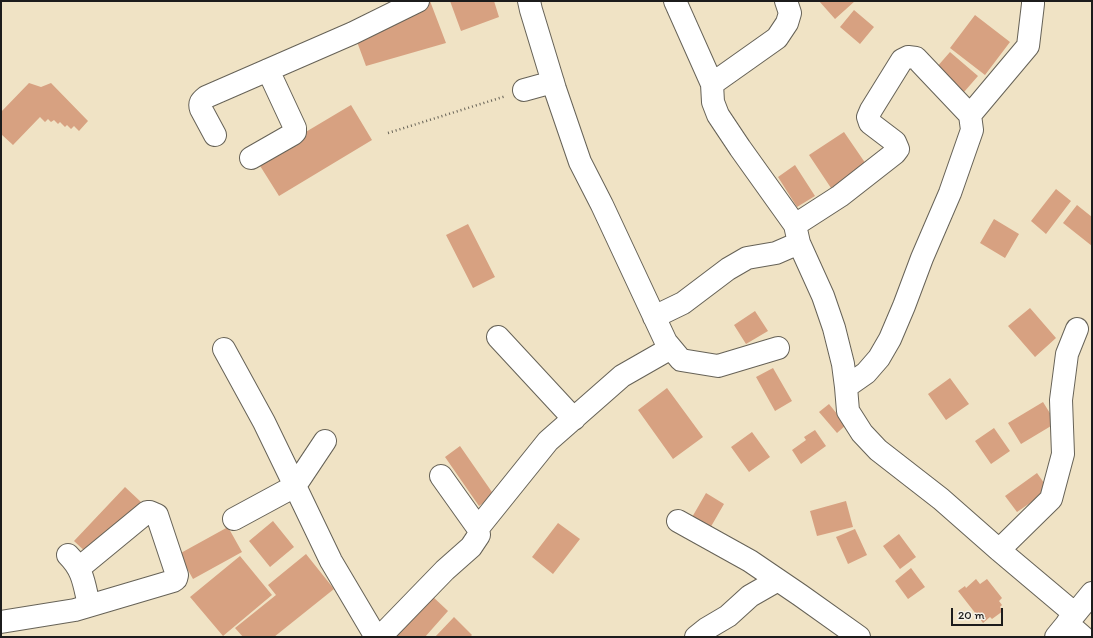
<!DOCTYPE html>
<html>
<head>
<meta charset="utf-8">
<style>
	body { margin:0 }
	#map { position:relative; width:1093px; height:638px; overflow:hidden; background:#f0e3c5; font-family:Itim,sans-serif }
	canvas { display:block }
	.frame { position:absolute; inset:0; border:2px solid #1c1c1c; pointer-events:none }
	.scale { position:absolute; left:951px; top:608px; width:52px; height:18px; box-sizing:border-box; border:2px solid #1c1c1c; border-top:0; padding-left:5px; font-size:12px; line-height:14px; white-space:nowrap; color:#1c1c1c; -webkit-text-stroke:3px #f7f3e8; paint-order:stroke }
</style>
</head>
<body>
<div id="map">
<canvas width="1093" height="638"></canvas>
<div class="frame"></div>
<div class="scale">20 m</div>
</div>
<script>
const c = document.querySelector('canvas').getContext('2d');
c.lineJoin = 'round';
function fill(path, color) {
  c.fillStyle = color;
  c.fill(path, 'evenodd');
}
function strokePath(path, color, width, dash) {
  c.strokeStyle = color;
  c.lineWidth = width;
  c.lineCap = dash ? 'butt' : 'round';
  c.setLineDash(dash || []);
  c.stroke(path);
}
const building = new Path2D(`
	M 426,1 L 430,1 L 446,43 L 366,66 L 356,39 Z
	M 450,1 L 494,1 L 499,17 L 461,31 Z
	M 819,1 L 855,1 L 835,19 Z
	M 854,10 L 874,27 L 860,44 L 840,27 Z
	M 975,15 L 1010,42 L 985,75 L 950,48 Z
	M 950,52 L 978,76 L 964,92 L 936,68 Z
	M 29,83 L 41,87 L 51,83 L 88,121 L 79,131 L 74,126 L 71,129 L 67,125 L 65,127 L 60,122 L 58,124 L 54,120 L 51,122 L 48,119 L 45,122 L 40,117 L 13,145 L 1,134 L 1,112 Z
	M 351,105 L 372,140 L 279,196 L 257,161 Z
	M 844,132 L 868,167 L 833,191 L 809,155 Z
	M 795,165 L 815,196 L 797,207 L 778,177 Z
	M 1056,189 L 1071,201 L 1046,234 L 1031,221 Z
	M 1077,205 L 1092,217 L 1092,246 L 1063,223 Z
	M 994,219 L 1019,234 L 1005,258 L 980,243 Z
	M 468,224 L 495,277 L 473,288 L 446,235 Z
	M 1030,308 L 1056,338 L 1035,357 L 1008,326 Z
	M 755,311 L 768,331 L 746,344 L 734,325 Z
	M 773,368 L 792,401 L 775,411 L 756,377 Z
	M 950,378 L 969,404 L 946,420 L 928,394 Z
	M 667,388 L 703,437 L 673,459 L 638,410 Z
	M 1043,402 L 1056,423 L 1021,444 L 1008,423 Z
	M 829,404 L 846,425 L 837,433 L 819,412 Z
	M 994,428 L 1010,451 L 991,464 L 975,441 Z
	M 815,430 L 826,446 L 801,464 L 792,450 L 806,440 L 804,437 Z
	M 752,432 L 770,457 L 749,472 L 731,447 Z
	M 460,446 L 494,495 L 479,506 L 445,457 Z
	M 1037,473 L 1049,490 L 1017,512 L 1005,496 Z
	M 125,487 L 141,502 L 90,556 L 74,541 Z
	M 706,493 L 724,504 L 709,530 L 691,519 Z
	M 846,501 L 853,527 L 817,536 L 810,511 Z
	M 273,521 L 294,547 L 270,567 L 249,541 Z
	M 558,523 L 580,539 L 553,574 L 532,557 Z
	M 228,527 L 242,552 L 193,579 L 179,554 Z
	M 855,529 L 867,555 L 848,564 L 836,537 Z
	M 899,534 L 916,557 L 900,569 L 883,546 Z
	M 306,554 L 334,589 L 274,637 L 243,637 L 235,628 L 276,595 L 268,585 Z
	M 240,556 L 272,595 L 223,636 L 190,597 Z
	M 911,568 L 925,587 L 908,599 L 895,581 Z
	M 976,579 L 980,584 L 987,579 L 1002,598 L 999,601 L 1002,605 L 1000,607 L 1003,611 L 992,619 L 990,617 L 983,623 L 958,591 L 965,586 L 966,588 Z
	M 431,595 L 448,611 L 425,637 L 394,637 Z
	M 454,617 L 472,635 L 470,637 L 435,637 Z`);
const path = new Path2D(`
	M 388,133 L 506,96`);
const minor = new Path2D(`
	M 529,1 L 531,10 L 555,89 L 580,162 L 602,205 L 666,342 L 681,360 L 718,366 L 778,348
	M 675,1 L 712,84
	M 786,1 L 790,13 L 787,23 L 777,38 L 712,84 L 713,102 L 718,115 L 740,148 L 795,225 L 799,243 L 823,296 L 834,328 L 843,364 L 846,387 L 848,411 L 862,433 L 878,450 L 941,499 L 999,550 L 1075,614
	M 524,90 L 553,82
	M 970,115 L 1028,46 L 1033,4 L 1033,1
	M 215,135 L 201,109 C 199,103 201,101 206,97 L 353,33 L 418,1
	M 251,158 L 293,134 L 295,132 L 295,128 L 268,70
	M 795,225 L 840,196 L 895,153 L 898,149 L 895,142 L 870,123 L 868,117 L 871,110 L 902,60 L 908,57 L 916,58 L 970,115 L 972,130 L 950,193 L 922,258 L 904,306 L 890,339 L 879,358 L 866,373 L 846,387
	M 654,317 L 683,303 L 728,269 L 747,258 L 776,253 L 799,243
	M 498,337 L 574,419
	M 224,349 L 264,422 L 295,486 L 234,519
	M 325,441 L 295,486 L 331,561 L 376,637
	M 678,521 L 750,561 L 800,595 L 859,637
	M 478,528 L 548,441 L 622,376 L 671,348
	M 999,550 L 1051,499 L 1063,454 L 1061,400 L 1067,354 L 1077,329
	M 68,555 C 84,571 84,585 89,605
	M 1,622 L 75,610 L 173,581 L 176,579 L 177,575 L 157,515 L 150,512 L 147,512 L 79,568
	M 1067,623 L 1083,637
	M 380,637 L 445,570 L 471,547 L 479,535 L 478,528 L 441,476
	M 696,637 L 706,629 L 728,616 L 750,596 L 778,580
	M 1056,637 L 1092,593`);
fill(building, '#d7a181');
strokePath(minor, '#666257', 24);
strokePath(path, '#666257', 2.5, [1, 3]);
strokePath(minor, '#fff', 22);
</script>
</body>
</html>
